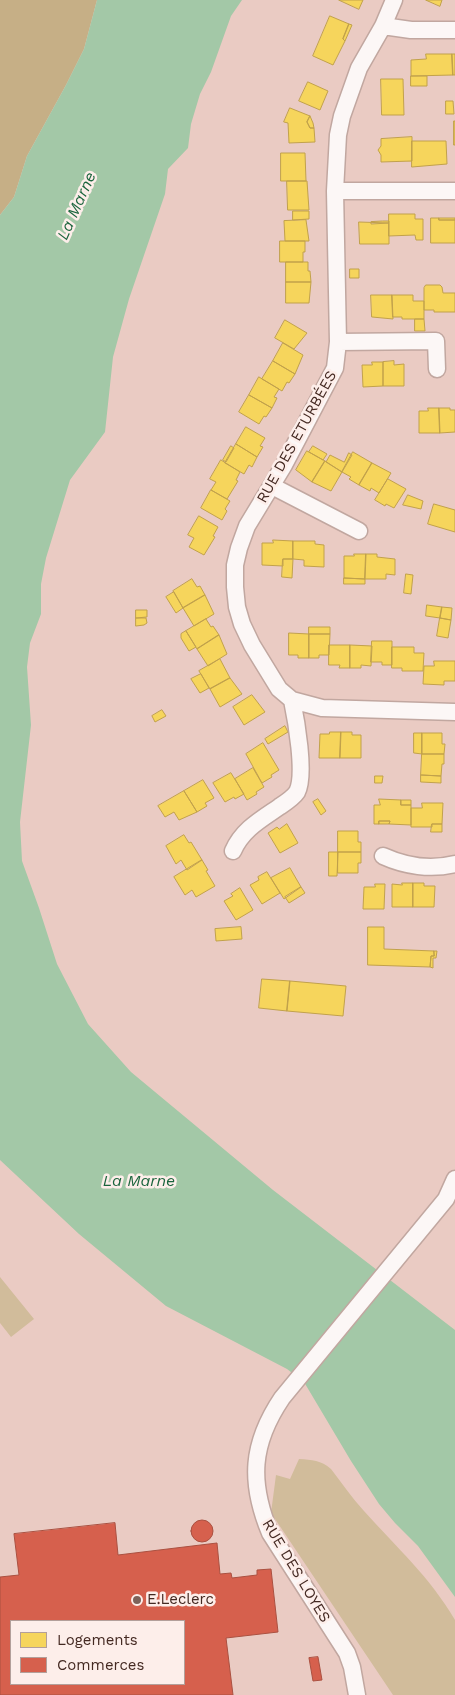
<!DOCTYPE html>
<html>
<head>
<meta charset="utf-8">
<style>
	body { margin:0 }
	#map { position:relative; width:455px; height:1695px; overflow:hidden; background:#eacbc3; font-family:"Work Sans",sans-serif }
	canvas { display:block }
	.legend { position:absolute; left:10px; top:1620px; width:175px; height:65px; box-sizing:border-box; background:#fdeeea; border:1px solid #b39f9a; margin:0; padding:6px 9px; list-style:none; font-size:15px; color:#442922 }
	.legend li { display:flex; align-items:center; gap:10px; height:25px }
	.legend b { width:25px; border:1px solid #b39f9a }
</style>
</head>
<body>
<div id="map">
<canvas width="455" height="1695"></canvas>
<ul class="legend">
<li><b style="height:14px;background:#f6d55c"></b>Logements</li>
<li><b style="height:14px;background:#d6604d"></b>Commerces</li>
</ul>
</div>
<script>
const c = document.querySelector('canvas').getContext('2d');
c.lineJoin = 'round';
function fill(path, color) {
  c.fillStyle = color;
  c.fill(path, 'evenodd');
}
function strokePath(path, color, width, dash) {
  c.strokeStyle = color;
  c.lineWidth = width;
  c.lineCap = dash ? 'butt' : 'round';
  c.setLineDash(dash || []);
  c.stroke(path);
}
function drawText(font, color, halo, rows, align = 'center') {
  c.font = font + ' "Work Sans",sans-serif';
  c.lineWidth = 5;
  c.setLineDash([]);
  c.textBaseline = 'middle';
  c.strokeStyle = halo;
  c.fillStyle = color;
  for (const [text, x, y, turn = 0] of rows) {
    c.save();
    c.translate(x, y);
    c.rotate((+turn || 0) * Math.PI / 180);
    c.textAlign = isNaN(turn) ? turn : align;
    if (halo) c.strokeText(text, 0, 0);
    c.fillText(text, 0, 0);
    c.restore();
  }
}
const green = new Path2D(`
	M 0,1277 L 34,1319 L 11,1337 L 0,1323 Z
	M 299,1459 C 312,1460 321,1460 331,1469 C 342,1483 352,1498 364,1511 C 397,1548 430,1577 455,1620 L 455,1695 L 393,1695 L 271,1513 L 276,1475 L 290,1479 Z`);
const forest = new Path2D(`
	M 0,0 L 97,0 L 84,49 L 66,85 L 27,156 L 14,197 L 0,215 Z`);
const water = new Path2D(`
	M 97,0 L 242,0 L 231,16 L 211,72 L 200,94 L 191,124 L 188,148 L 168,169 L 165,194 L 129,299 L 113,357 L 105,432 L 70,480 L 46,558 L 41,584 L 41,614 L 30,643 L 27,667 L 31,725 L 20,822 L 22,861 L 39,908 L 57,964 L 88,1024 L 131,1072 L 273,1190 L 455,1330 L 455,1597 L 418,1546 L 395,1523 L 379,1504 L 351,1461 L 304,1382 L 287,1369 L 166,1306 L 79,1234 L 0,1160 L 0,215 L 14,197 L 27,156 L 66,85 L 84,49 Z`);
const homes = new Path2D(`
	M 339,0 L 363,0 L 359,9 Z
	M 426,0 L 442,0 L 440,6 Z
	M 330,16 L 349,24 L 343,39 L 345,41 L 333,65 L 313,56 Z
	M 349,24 L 352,25 L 345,41 L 343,39 Z
	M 426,54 L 452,54 L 453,75 L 411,76 L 411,60 L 426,59 Z
	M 452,54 L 455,54 L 455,75 L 453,75 Z
	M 411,76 L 427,76 L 427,86 L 411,86 Z
	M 381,79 L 403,79 L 404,115 L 382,115 Z
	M 308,82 L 328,91 L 320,110 L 299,101 Z
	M 446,101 L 453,101 L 454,114 L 446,114 Z
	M 290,108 L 310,116 L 307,122 L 310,128 L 314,128 L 315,142 L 289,143 L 288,123 L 284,122 Z
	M 310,116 L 313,123 L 314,128 L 310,128 L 307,122 Z
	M 454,121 L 455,121 L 455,145 L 454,145 Z
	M 412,137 L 412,161 L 381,162 L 381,155 L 378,150 L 381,146 L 381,139 Z
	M 412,141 L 446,141 L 447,164 L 412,167 Z
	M 281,153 L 305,153 L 306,181 L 281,181 Z
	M 287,181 L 307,181 L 309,210 L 288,210 Z
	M 293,211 L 309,211 L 309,219 L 293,220 Z
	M 389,214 L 415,214 L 415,219 L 423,219 L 423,240 L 416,240 L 415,235 L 389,236 Z
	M 431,218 L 439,218 L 439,220 L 455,220 L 455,243 L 431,243 Z
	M 439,218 L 455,218 L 455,220 L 439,220 Z
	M 306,220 L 309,241 L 285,241 L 284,221 Z
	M 383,221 L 389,221 L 389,223 L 371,224 L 371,222 Z
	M 359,222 L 389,223 L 389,244 L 360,244 Z
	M 280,241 L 305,241 L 305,252 L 303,252 L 303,262 L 280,262 Z
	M 286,262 L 308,262 L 308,271 L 310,271 L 311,282 L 286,282 Z
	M 350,269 L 359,269 L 359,278 L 350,278 Z
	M 286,282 L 311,282 L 309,303 L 286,303 Z
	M 426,285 L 440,285 L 442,287 L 443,293 L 455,293 L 455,312 L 434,312 L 434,310 L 424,310 L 424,288 Z
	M 371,295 L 392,295 L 393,319 L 372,317 Z
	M 392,295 L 413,295 L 413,301 L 424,301 L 424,319 L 402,319 L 402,317 L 393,317 Z
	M 415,319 L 424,319 L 425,331 L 415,331 Z
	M 285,320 L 307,333 L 294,349 L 275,338 Z
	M 283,343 L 303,355 L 295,374 L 273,361 Z
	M 273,361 L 295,374 L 289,383 L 287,382 L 282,391 L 262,379 Z
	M 394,361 L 394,365 L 404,364 L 404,386 L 383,386 L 383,362 Z
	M 372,362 L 383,362 L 383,386 L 363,387 L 362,365 L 372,365 Z
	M 259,377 L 279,389 L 274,397 L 277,398 L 272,408 L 249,395 Z
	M 249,395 L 272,408 L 266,417 L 264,416 L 259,424 L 239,412 Z
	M 428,408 L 439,408 L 440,433 L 419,433 L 419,411 L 428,411 Z
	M 439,408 L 450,408 L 450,410 L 455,410 L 455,432 L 440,433 Z
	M 246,427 L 265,438 L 260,446 L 263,447 L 257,457 L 236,444 Z
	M 236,444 L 257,457 L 252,467 L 249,465 L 244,474 L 225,463 Z
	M 231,446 L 234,448 L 226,462 L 223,460 Z
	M 313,446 L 327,454 L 323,460 L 309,452 Z
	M 307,451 L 325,461 L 312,482 L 296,470 Z
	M 353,452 L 372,463 L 359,485 L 349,479 L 351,477 L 342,472 Z
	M 349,453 L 352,455 L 342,472 L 326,462 L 330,455 L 344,462 Z
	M 221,460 L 240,472 L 236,480 L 238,481 L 227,499 L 211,490 L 216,482 L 210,479 Z
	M 325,461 L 342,472 L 331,491 L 312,482 Z
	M 372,463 L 391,473 L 379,493 L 371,488 L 370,491 L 359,485 Z
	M 388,479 L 406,489 L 394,508 L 386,504 L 385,506 L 375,500 Z
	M 211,490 L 230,501 L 225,509 L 227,511 L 222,520 L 201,508 Z
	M 408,495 L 423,501 L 421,509 L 403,505 Z
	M 434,504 L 455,510 L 455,532 L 428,524 Z
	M 199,516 L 218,527 L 213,536 L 215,537 L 204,555 L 189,547 L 194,538 L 188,535 Z
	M 273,540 L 293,541 L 293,559 L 283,559 L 283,566 L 262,565 L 262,543 L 273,543 Z
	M 293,541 L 315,541 L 315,544 L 324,545 L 324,567 L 304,566 L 304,560 L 293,559 Z
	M 354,554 L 366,554 L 365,579 L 344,578 L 344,556 L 354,556 Z
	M 366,554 L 377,554 L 377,557 L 395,559 L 395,575 L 386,574 L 386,579 L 365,579 Z
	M 283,559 L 293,559 L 292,578 L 282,577 Z
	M 406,574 L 413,575 L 411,594 L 404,593 Z
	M 344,578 L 365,579 L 365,584 L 344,584 Z
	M 192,579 L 197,587 L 200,586 L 205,595 L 183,608 L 173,591 Z
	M 174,592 L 183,608 L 176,613 L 166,597 Z
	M 205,595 L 214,614 L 194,626 L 183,608 Z
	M 427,605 L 442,607 L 440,618 L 426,616 Z
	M 442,607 L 452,608 L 451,620 L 440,618 Z
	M 136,610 L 147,610 L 147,617 L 136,618 Z
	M 136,618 L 146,618 L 147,623 L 144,625 L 136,626 Z
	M 440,618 L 451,620 L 448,638 L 437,636 Z
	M 206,619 L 211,627 L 213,626 L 219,635 L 197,649 L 186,631 Z
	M 309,627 L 330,627 L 330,634 L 309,634 Z
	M 186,631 L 196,647 L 189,651 L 181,638 L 181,634 Z
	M 289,633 L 309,634 L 309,658 L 298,658 L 298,655 L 289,655 Z
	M 309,634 L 330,634 L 329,655 L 319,655 L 319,658 L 309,658 Z
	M 219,635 L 227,654 L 208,666 L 197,649 Z
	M 372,641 L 392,641 L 392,665 L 382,665 L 382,662 L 371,662 Z
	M 329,645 L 350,645 L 350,668 L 339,668 L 340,665 L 329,665 Z
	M 350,645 L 372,646 L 371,666 L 361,665 L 361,668 L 350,668 Z
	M 392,647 L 414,647 L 414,653 L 424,653 L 423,671 L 402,671 L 402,668 L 392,668 Z
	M 220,659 L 230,678 L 210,689 L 199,671 Z
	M 434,661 L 455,661 L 455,681 L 444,681 L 444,685 L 423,684 L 424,666 L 434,666 Z
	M 201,674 L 209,688 L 200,693 L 191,679 Z
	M 230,678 L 242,694 L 220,707 L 210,689 Z
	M 252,695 L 265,712 L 244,725 L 233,707 Z
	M 162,710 L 166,716 L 155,722 L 152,716 Z
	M 285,726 L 288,732 L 268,744 L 265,739 Z
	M 330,732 L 341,732 L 340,758 L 319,758 L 320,734 L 329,734 Z
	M 341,732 L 352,732 L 352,735 L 361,735 L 361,758 L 340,758 Z
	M 414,733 L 422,733 L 422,754 L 414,753 Z
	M 422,733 L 442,733 L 442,744 L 445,744 L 444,754 L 422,754 Z
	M 263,743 L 279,770 L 271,775 L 272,777 L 262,783 L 246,754 Z
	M 422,754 L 444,754 L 444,764 L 442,764 L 441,776 L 421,775 Z
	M 253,768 L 264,787 L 256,792 L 257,794 L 247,800 L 235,779 Z
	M 231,773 L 244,794 L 235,799 L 234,797 L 225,802 L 213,783 Z
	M 421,775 L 441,776 L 441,783 L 421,782 Z
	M 375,776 L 383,776 L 382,783 L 375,783 Z
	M 203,780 L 214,798 L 205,803 L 207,806 L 197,812 L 184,791 Z
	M 184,791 L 197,812 L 179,820 L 174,812 L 165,817 L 158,806 Z
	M 318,799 L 326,811 L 321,815 L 313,802 Z
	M 379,799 L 401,800 L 401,805 L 411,805 L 411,825 L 389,824 L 390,821 L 379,821 L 379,824 L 374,824 L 374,805 L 380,805 Z
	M 401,800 L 411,800 L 411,805 L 401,805 Z
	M 422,803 L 443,803 L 442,824 L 432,824 L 432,827 L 411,827 L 411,808 L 422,808 Z
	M 379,821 L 390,821 L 389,824 L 379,824 Z
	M 287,824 L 298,843 L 280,853 L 268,833 L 277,827 L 279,829 Z
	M 432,824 L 442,824 L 442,832 L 431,832 Z
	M 338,831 L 358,831 L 358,842 L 361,842 L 361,852 L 338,852 Z
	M 184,835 L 189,843 L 191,842 L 202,860 L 187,870 L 181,860 L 176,864 L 166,846 Z
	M 329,852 L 338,852 L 337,876 L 329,876 Z
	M 338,852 L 361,852 L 361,863 L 358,863 L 358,873 L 338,873 Z
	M 202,860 L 208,870 L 206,871 L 215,886 L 196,897 L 192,890 L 185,895 L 174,877 Z
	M 290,868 L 301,887 L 284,899 L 271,878 Z
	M 267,872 L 280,893 L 262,904 L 250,885 L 259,880 L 258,877 Z
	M 402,883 L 413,883 L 413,907 L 392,907 L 392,884 L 402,885 Z
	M 413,883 L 424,883 L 424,886 L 435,886 L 434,907 L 413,907 Z
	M 375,884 L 385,884 L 384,909 L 363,909 L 364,887 L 375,887 Z
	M 301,887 L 305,893 L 289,903 L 285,897 Z
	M 240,888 L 253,910 L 236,920 L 224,901 L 233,896 L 231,894 Z
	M 241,927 L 242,939 L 216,941 L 215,929 Z
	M 368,927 L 384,927 L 384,949 L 434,951 L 434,956 L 431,956 L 430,967 L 368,965 Z
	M 434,951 L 437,951 L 436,958 L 433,958 L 433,968 L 430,967 L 431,956 L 434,956 Z
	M 262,979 L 290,981 L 287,1011 L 259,1008 Z
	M 290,981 L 346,986 L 343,1016 L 287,1011 Z`);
const shops = new Path2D(`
	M191 1531a11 11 0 1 1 22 0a11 11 0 1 1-22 0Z
	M 115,1523 L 118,1555 L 217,1543 L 220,1574 L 231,1573 L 232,1578 L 257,1575 L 257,1570 L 271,1569 L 278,1632 L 226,1638 L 233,1695 L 0,1695 L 0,1577 L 19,1575 L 14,1534 ZM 11,1621 L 184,1621 L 184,1684 L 11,1684 Z
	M 318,1657 L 322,1680 L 313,1681 L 309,1658 Z`);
const minor = new Path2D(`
	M 394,0 L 383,26 L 359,68 L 342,116 L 338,135 L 335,191 L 338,342 L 335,368 L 284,465 L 247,526 L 239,548 L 235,565 L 235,587 L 237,607 L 242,624 L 252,645 L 279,689 L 292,700 L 322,708 L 455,712
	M 383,26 L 411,30 L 455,30
	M 335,191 L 455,191
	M 338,342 L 436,341 L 437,369
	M 272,486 L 359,531
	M 233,851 C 242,830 260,820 279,807 C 285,803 293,798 297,792 C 306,775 296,719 292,700
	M 383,856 C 405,866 431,870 455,864
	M 357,1695 L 352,1667 L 347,1653 L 270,1533 C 249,1482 251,1444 282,1398 L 446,1199 L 455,1179`);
const markers = [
	[137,1600,5,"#7e625a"]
];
const streetNames = [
	["RUE DES ETURBÉES",297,437,-61],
	["RUE DES LOYES",296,1571,59]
];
const poiNames = [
	["E.Leclerc",147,1600]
];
const waterNames = [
	["La Marne",77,206,-66],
	["La Marne",139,1181]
];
fill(green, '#d1bc9b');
fill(forest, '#c6af86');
fill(water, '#a3c8a7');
fill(homes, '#f6d55c');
strokePath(homes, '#c1a14b', 1);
fill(shops, '#d6604d');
strokePath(shops, '#aa5040', 1);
strokePath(minor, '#c1a7a0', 19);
strokePath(minor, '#fcf7f6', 16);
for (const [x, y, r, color] of markers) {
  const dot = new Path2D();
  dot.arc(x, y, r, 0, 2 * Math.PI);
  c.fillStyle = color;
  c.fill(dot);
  strokePath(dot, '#fdeeea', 2);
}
drawText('15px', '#442922', '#fdeeea', streetNames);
drawText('15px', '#442922', '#fdeeea', poiNames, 'left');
drawText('italic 16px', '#1a643c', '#fdeeea', waterNames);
</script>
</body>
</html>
